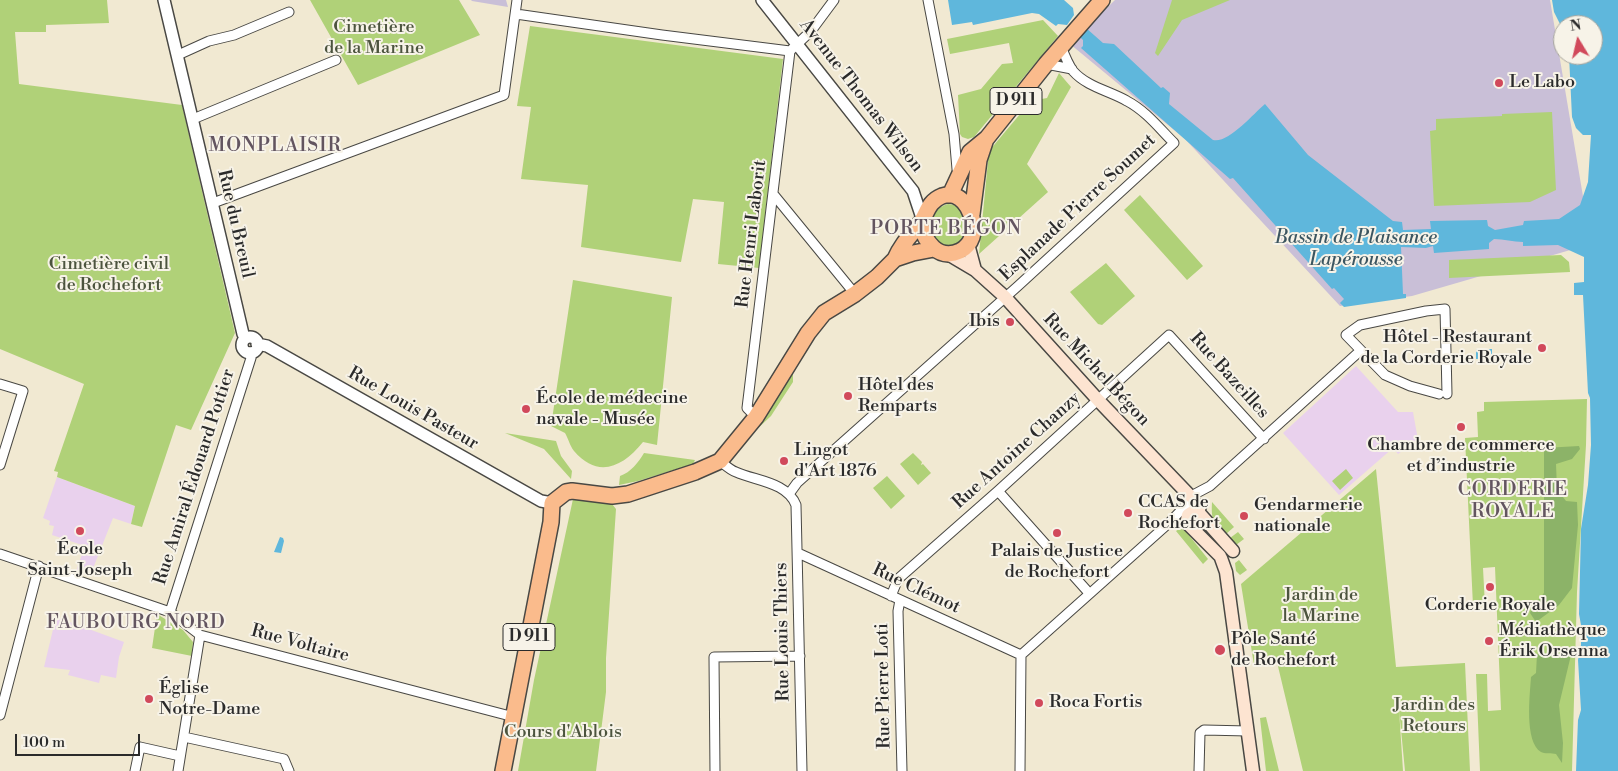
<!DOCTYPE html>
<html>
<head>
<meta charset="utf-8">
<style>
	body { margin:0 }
	#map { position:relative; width:1618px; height:771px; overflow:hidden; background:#f1e9d2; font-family:"Libre Bodoni",serif }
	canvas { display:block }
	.north { position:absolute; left:1553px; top:15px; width:50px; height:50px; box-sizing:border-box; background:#f7f3e8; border:1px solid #a5a39c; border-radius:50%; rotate:351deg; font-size:14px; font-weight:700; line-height:20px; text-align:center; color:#2b2b2b }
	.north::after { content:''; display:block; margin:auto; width:18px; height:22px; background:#d1495b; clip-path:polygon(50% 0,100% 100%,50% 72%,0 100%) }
	.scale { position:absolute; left:15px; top:734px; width:125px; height:22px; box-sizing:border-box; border:2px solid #2b2b2b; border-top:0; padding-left:6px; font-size:15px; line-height:18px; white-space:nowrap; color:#2b2b2b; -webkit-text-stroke:4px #f7f3e8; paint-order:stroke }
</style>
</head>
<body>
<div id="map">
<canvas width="1618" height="771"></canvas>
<div class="north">N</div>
<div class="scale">100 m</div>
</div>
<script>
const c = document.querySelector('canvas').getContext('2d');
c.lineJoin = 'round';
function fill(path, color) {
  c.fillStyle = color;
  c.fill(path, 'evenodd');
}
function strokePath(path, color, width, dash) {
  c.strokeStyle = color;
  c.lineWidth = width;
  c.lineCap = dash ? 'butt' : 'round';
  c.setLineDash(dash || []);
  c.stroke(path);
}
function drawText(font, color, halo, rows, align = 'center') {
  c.font = font + ' "Libre Bodoni",serif';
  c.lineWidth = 4;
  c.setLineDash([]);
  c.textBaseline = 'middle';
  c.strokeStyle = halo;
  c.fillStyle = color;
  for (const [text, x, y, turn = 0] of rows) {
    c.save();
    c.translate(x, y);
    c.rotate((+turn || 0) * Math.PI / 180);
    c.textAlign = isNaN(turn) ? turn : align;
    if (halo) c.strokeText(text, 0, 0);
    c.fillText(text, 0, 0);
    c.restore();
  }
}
const built = new Path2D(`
	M 1356,366 L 1398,412 L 1413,412 L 1418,440 L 1398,454 L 1393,448 L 1339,495 L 1283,433 Z
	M 57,477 L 135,506 L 131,524 L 113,518 L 90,576 L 76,571 L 85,546 L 52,535 L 54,526 L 49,525 L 50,521 L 43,518 Z
	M 56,617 L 124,642 L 119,657 L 116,678 L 101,675 L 99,683 L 68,675 L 70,670 L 44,667 Z`);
const industrial = new Path2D(`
	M 471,0 L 506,0 L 508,7 L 472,1 Z
	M 1115,0 L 1550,0 L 1591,244 L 1412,296 L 1340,306 L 1185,139 L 1070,44 Z`);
const green = new Path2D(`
	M 0,0 L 107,0 L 109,23 L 46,25 L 46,32 L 15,32 L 19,84 L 182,105 L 235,333 L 191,430 L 176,425 L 142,527 L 131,524 L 135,506 L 57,477 L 58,472 L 54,471 L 84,384 L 0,349 Z
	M 310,0 L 459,0 L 480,35 L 358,85 Z
	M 1172,0 L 1230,0 L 1182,20 L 1158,56 L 1155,53 Z
	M 1043,20 L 1058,36 L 974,137 L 968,139 L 962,137 L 960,134 L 958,95 L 981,89 L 1002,64 L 1013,63 L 1009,43 L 950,54 L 947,39 Z
	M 530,26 L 783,59 L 759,268 L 718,264 L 724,202 L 693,199 L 681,262 L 581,247 L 588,185 L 521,179 L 531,107 L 517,106 Z
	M 1059,73 L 1071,87 L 1027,164 L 1048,192 L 979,254 L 989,151 L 1031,101 L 1047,98 Z
	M 1552,112 L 1556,190 L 1530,202 L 1434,206 L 1430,131 L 1436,130 L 1436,119 L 1502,116 L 1502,114 Z
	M 1140,195 L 1203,266 L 1187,280 L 1124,210 Z
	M 948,204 C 968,205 966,225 964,240 C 946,253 940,246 928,230 C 929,219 936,207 948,204 Z
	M 1561,255 L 1569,262 L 1570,272 L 1449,278 L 1449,260 Z
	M 1106,263 L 1135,296 L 1102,325 L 1098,324 L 1070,292 Z
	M 573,280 L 672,297 L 657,445 L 643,442 C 623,467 598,479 574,451 C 570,446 568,438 565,433 L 551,426 Z
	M 793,369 L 793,382 L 771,416 L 754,432 Z
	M 1587,399 L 1586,445 L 1577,592 L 1572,771 L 1480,771 L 1476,674 L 1487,674 L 1488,711 L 1501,710 L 1495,567 L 1483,568 L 1485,606 L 1473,606 L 1465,438 L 1478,437 L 1477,412 L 1484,411 L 1484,402 Z
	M 505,433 L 556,441 L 561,456 L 572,471 L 571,479 L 544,449 Z
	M 644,453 L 695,460 L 693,464 L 638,481 L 619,485 L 620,476 C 631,472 638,463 644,453 Z
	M 913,453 L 922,462 L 921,465 L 923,464 L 931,473 L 918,485 L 900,464 Z
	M 1346,469 L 1353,478 L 1340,490 L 1332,481 Z
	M 1376,469 L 1396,667 L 1465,663 L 1470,771 L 1405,771 L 1399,709 L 1403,771 L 1303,771 L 1276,658 L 1254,665 L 1241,584 Z
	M 887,476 L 905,496 L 891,509 L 873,488 Z
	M 573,499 L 612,504 L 616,509 L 606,658 L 606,692 L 596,771 L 518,771 L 534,680 Z
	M 1212,502 L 1234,527 L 1226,534 C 1213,520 1211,521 1212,502 Z
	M 1179,529 L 1184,529 L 1208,559 L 1203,564 L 1176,531 Z
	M 1238,532 L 1244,539 L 1236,545 L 1230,538 Z
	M 1239,560 L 1247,570 L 1240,575 L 1236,571 L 1235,563 Z
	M 157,614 L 183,630 L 193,642 L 192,656 L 152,648 Z
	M 1266,717 L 1279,771 L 1266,771 L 1260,718 Z`);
const forest = new Path2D(`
	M 1579,446 L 1580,449 L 1572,459 L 1556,464 L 1557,489 L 1566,501 L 1577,502 L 1578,525 L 1572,588 L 1559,605 L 1536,622 L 1530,613 L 1532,607 L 1544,593 L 1544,448 Z
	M 1558,653 L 1571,655 L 1559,705 L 1563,743 L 1562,763 L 1556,754 C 1552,753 1544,754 1541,752 C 1524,742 1530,694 1531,677 L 1536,673 L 1537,654 Z`);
const water = new Path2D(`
	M 948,0 L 1064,0 L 1073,8 L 1074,15 L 1067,25 L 1058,24 L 1056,26 L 1039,14 L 1032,13 L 973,25 L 972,22 L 952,25 Z
	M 1552,0 L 1618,0 L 1618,771 L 1576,771 L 1578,720 L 1581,710 L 1578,660 L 1581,645 L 1581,625 L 1579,614 L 1581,529 L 1588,485 L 1591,445 L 1590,398 L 1588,393 L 1583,295 L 1574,295 L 1574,283 L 1584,282 L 1584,257 L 1558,245 L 1523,246 L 1523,242 C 1513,242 1504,239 1494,239 L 1489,243 L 1489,249 L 1434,253 L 1433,246 L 1426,248 L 1401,247 L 1403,294 L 1406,294 L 1406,298 L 1344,307 L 1340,303 L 1344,299 L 1334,288 L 1332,289 L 1233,178 L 1230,179 L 1081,48 L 1083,46 L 1083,40 L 1078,35 L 1086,28 L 1103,43 L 1114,44 L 1161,88 L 1163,87 L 1170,93 L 1169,104 L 1213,140 C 1228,144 1253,114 1265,104 L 1308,155 L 1393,221 L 1402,222 L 1403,230 L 1431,229 L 1430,221 L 1487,220 L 1488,226 L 1495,230 L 1523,225 L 1524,221 L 1559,219 L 1580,205 L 1588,182 L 1591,135 L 1583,135 L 1576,128 L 1572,117 L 1569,55 L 1593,55 L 1593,25 L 1563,25 L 1563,30 L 1554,12 Z
	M 1476,349 L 1492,349 L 1492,358 L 1476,359 Z
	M 280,537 L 283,538 L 284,541 L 281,553 L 274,552 Z`);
const minor = new Path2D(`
	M 928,0 L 954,134 L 957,169 L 960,172
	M 516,14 L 662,35 L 790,51 L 811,31 L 834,0
	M 178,55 L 209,41 L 234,35 L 289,12
	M 1046,64 L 1072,69
	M 193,119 L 336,60
	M 774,195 L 855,294
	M 213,203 L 504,95 L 517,0
	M 0,384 L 23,391 L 0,465
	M 1439,394 L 1410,386 L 1385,375 L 1346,335 L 1360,325 L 1426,311 L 1445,309 L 1447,394
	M 756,417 L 747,408 L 790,51
	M 720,461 C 725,465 730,470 736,472 C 756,481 787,482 796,505 L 802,771
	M 998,491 L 1089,593
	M 789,494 L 797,483 L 1018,286 L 1174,143 C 1159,128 1146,111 1127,101 C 1110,91 1087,87 1073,71 C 1068,64 1064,54 1061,46
	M 1193,495 L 1210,486 L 1360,351
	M 798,553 L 1021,655
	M 0,554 L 170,612 L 200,635 L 514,717
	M 891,596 L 898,579 L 998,491 L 1169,335 L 1264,439
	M 900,600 L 898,611 L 902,771
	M 170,612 L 251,358 L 250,352
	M 1021,655 L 1169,523 L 1188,503
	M 0,715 L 39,566
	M 184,737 L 284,759 L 289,771
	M 135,771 L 140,747 L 180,756
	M 178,771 L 200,635
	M 715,771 L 714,657 L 800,656
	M 1020,771 L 1021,655
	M 1199,771 L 1200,733 L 1204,730 L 1248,731`);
const tertiary = new Path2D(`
	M 164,0 L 232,287 L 243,334 L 246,338
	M 762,0 L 913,191 L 922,218
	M242 345a8 8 0 1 1 16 0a8 8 0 1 1-16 0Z
	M 257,344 L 267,346 L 541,501 L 552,503`);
const secondary = new Path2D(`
	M 968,244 L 975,270
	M 948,254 L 975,270 L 1005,297 L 1098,400 L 1190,496
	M 1198,513 L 1194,511 L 1188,515 L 1187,520 L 1190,525 L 1197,525 C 1202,521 1202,517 1198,513 L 1200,506
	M 1200,514 L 1233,551
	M 1188,524 L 1220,556
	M 1221,558 L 1226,572 L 1253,771`);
const primary = new Path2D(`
	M 950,195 L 970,152 L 987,138 L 1046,64 L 1102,0
	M 972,214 L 979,160 L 986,139
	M 895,259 C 901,245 909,237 919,225 C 927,215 927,202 942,196 C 964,188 978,220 972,237 C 970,243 966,248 960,251 C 938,261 925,242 920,223
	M 503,771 L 551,522 L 552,503 L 566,492 L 572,491 L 612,496 L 628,494 L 695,472 L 720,461 L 756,417 L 808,333 L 824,313 L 855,294 L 877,277 L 895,259 L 913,253 L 934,249`);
const markers = [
	[1499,83,5,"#d1495b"],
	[1010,322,5,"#d1495b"],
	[1542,348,5,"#d1495b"],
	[848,396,5,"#d1495b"],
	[526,409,5,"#d1495b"],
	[1461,427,5,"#d1495b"],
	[784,461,5,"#d1495b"],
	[1128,513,5,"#d1495b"],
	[1244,516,5,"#d1495b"],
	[80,531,5,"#d1495b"],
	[1057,533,5,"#d1495b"],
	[1490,587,5,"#d1495b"],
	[1489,641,5,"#d1495b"],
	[1220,650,6,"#d1495b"],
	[149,699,5,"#d1495b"],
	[1039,703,5,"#d1495b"]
];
const shields = [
	[1016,101,52],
	[529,637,52]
];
const shieldNames = [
	["D 911",1016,101],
	["D 911",529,637]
];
const parkNames = [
	["Cimetière",374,28],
	["de la Marine",374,49],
	["Cimetière civil",109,265],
	["de Rochefort",109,286],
	["Jardin de",1321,596],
	["la Marine",1321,617],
	["Jardin des",1434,706],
	["Retours",1434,727],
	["Cours d'Ablois",563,733]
];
const poiNames = [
	["Le Labo",1509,83],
	["Ibis",1000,322,"right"],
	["Hôtel - Restaurant",1532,338,"right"],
	["de la Corderie Royale",1532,359,"right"],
	["Hôtel des",858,386],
	["Remparts",858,407],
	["École de médecine",536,399],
	["navale - Musée",536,420],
	["Chambre de commerce",1461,446,"center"],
	["et d’industrie",1461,467,"center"],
	["Lingot",794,451],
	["d'Art 1876",794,472],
	["CCAS de",1138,503],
	["Rochefort",1138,524],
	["Gendarmerie",1254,506],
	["nationale",1254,527],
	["École",80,550,"center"],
	["Saint-Joseph",80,571,"center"],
	["Palais de Justice",1057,552,"center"],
	["de Rochefort",1057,573,"center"],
	["Corderie Royale",1490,606,"center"],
	["Médiathèque",1499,631],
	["Érik Orsenna",1499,652],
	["Pôle Santé",1231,640],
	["de Rochefort",1231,661],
	["Église",159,689],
	["Notre-Dame",159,710],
	["Roca Fortis",1049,703]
];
const streetNames = [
	["Avenue Thomas Wilson",861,96,52],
	["Esplanade Pierre Soumet",1078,208,-43],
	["Rue du Breuil",235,224,77],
	["Rue Henri Laborit",752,234,-83],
	["Rue Michel Bégon",1096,370,47],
	["Rue Bazeilles",1229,376,48],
	["Rue Louis Pasteur",413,409,30],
	["Rue Antoine Chanzy",1017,451,-42],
	["Rue Amiral Édouard Pottier",195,477,-72],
	["Rue Clémot",916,589,25],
	["Rue Louis Thiers",783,632,-91],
	["Rue Voltaire",300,644,15],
	["Rue Pierre Loti",884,686,-91]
];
const neighbourhoodNames = [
	["MONPLAISIR",275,146],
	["PORTE BÉGON",946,229],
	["CORDERIE",1513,490],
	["ROYALE",1513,512],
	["FAUBOURG NORD",136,623]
];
const waterNames = [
	["Bassin de Plaisance",1356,238],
	["Lapérousse",1356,260]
];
fill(built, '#e9d1ed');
fill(industrial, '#c9bfd7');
fill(green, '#b0d178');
fill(forest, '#8cb368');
fill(water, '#5fb7dc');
strokePath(minor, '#494844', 11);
strokePath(tertiary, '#494844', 14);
strokePath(secondary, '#494844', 15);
strokePath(primary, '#494844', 18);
strokePath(minor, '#fff', 9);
strokePath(tertiary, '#fff', 11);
strokePath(secondary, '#fde4d1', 12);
strokePath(primary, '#fabb8c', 15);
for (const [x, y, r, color] of markers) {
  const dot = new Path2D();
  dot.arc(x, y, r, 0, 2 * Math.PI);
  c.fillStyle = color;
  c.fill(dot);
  strokePath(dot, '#f7f3e8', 2);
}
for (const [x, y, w] of shields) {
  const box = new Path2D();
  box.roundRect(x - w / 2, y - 13.5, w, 27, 4);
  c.fillStyle = '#f7f3e8';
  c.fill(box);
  strokePath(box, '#2b2b2b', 1);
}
drawText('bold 16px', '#2b2b2b', null, shieldNames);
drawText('18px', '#4c543e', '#f7f3e8', parkNames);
drawText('18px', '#2b2b2b', '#f7f3e8', poiNames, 'left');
drawText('18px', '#2b2b2b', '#f7f3e8', streetNames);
c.letterSpacing = '1px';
drawText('19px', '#635560', '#f7f3e8', neighbourhoodNames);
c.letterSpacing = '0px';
drawText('italic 19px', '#3b5560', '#f7f3e8', waterNames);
</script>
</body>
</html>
